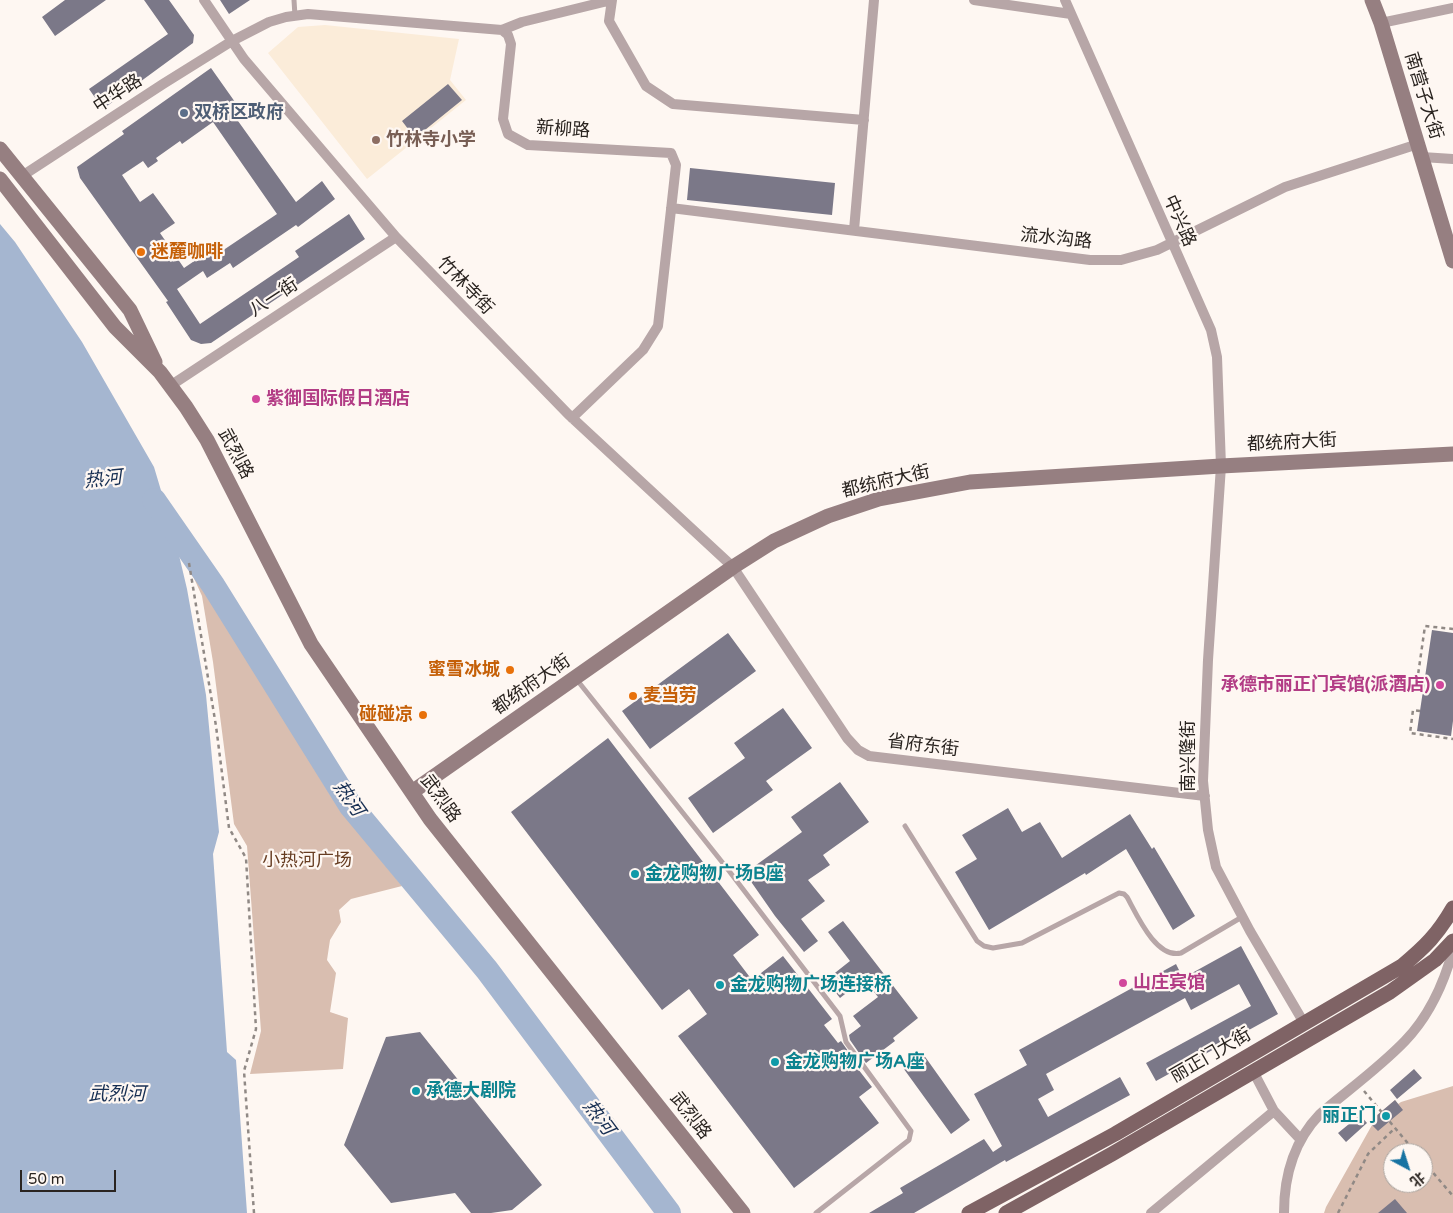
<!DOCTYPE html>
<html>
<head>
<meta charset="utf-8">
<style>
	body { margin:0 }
	#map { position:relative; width:1453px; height:1213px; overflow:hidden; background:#fef7f2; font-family:"Varela Round","Noto Sans SC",sans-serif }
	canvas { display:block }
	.north { position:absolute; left:1383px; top:1143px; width:50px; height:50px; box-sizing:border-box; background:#fef7f2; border:1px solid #a9a39e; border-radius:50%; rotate:140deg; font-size:14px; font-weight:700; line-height:20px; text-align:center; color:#2a2420 }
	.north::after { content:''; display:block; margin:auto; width:18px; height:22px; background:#1773a2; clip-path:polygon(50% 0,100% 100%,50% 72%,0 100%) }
	.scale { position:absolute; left:20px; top:1170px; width:96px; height:22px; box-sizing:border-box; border:2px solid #2a2420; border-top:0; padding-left:6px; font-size:15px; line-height:18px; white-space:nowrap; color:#2a2420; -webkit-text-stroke:4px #fef7f2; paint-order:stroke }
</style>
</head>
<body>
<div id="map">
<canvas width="1453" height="1213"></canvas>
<div class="north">北</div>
<div class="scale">50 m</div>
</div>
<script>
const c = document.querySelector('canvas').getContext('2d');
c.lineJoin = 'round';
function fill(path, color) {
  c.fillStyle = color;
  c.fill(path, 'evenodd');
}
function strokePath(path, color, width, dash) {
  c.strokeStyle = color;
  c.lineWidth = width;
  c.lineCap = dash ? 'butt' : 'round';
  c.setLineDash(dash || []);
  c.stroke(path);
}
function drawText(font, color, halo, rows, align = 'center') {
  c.font = font + ' "Varela Round","Noto Sans SC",sans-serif';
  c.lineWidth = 4.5;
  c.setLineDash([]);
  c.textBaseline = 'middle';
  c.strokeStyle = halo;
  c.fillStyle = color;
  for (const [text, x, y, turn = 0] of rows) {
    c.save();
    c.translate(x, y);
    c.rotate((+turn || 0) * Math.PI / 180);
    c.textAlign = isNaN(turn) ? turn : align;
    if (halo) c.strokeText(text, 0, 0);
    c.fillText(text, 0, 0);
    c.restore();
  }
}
const education = new Path2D(`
	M 325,25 L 459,39 L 450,80 L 466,100 L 367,179 L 268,53 L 298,27 Z`);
const green = new Path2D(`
	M 174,534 L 331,796 L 402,886 L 351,899 L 339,910 L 341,922 L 330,940 L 327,960 L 336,973 L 330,1012 L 348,1018 L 343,1069 L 250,1074 L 261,1031 L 247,846 L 234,824 L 213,662 L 202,596 Z
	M 1453,1086 L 1453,1213 L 1324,1213 L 1326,1207 L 1372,1125 L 1369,1122 L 1395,1100 L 1398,1104 L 1401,1102 ZM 1393,1153 L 1423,1153 L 1423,1183 L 1393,1183 Z`);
const water = new Path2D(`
	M 0,224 L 15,242 L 82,342 L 154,467 L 174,534 L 187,589 L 206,695 L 219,832 L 213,854 L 227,1052 L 236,1060 L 247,1213 L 0,1213 Z`);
const river = new Path2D(`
	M 154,500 L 213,585 L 350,805 L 487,970 L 669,1213`);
const building = new Path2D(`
	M 65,0 L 106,0 L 55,36 L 42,17 Z
	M 144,0 L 169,0 L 194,35 L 193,43 L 103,109 L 89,89 L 168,34 Z
	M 220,0 L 250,0 L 229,14 Z
	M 211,68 L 235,102 L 228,107 L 296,202 L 322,181 L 335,199 L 298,227 L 296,225 L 233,268 L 230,263 L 207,278 L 203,271 L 177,289 L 200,324 L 299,257 L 295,251 L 349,214 L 365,239 L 211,343 L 201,344 L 191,340 L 166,302 L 168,301 L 80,178 L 77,167 L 124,134 L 122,131 ZM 213,122 L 277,214 L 222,251 L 218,245 L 184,268 L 160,233 L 175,223 L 153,193 L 140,202 L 122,175 L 143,161 L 148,168 L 158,161 L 156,158 L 180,141 L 182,144 Z
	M 448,84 L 462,100 L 415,138 L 402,121 Z
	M 690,168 L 835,183 L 832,215 L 687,200 Z
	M 1432,630 L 1453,633 L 1453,721 L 1451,736 L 1417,731 Z
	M 728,633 L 756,671 L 650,749 L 622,711 Z
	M 783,708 L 812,748 L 766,781 L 773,790 L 713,833 L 688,798 L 745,758 L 734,743 Z
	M 608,738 L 759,935 L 733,955 L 752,980 L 783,956 L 832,1019 L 824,1025 L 838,1043 L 841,1041 L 860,1068 L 858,1069 L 872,1087 L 859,1097 L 879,1123 L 794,1188 L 678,1036 L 707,1014 L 689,989 L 662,1010 L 511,812 Z
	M 840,782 L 869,822 L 823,855 L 830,865 L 808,880 L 825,901 L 801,919 L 818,941 L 804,952 L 775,916 L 745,873 L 802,832 L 791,817 Z
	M 1008,808 L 1022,832 L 1040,822 L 1062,858 L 1130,814 L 1152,849 L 1154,847 L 1195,916 L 1173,930 L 1126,849 L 1086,875 L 1085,873 L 989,930 L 955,872 L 977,859 L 962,835 Z
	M 843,921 L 918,1018 L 893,1038 L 895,1041 L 866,1063 L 850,1040 L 849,1035 L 861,1026 L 853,1016 L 878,997 L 864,979 L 840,998 L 826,980 L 850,961 L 828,932 Z
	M 1241,946 L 1278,1014 L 1156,1081 L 1146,1063 L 1251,1006 L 1239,984 L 1191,1010 L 1185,998 L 1046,1074 L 1054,1090 L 1038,1099 L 1048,1117 L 1120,1077 L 1130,1095 L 1006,1162 L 1005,1160 L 914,1213 L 869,1213 L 903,1193 L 900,1188 L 984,1139 L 993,1152 L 1002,1146 L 974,1094 L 1027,1065 L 1019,1050 L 1176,964 L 1183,978 Z
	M 420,1032 L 542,1185 L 512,1210 L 491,1213 L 471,1213 L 455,1193 L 391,1203 L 344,1145 L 386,1037 Z
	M 921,1051 L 970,1120 L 951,1134 L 901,1065 Z
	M 1414,1069 L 1422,1078 L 1397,1099 L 1390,1090 Z
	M 1395,1100 L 1403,1110 L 1378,1131 L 1369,1122 Z
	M 1360,1115 L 1367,1123 L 1346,1142 L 1338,1133 Z
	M 1395,1199 L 1407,1213 L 1378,1213 Z`);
const path = new Path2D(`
	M 189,563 L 216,726 L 229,828 L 246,858 L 256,1029 L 244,1071 L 254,1213
	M 1424,683 L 1417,682 L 1425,626 L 1453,629
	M 1420,711 L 1413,710 L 1410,733 L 1453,739
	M 1364,1091 L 1416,1153
	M 1423,1161 L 1453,1196
	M 1338,1213 L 1368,1154 L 1395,1128`);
const lane = new Path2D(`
	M 294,0 L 295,16
	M 577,680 L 726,867 L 840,1016 L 846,1042 L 911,1131 L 909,1140 L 816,1213
	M 905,826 L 977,941 L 984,946 L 993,948 L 1022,943 L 1119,893 L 1124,894 L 1127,897 C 1137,915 1156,959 1181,953 L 1242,917`);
const street = new Path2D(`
	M 204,0 L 244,59 L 396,237 L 568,414 L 733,567 L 847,738 L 858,750 L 869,756 L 1205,796
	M 612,0 L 609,21 L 646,86 L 673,104 L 864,120
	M 974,0 L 1071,14
	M 1065,0 L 1211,330 L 1217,357 L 1221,466 L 1208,660 L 1203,781 L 1208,830 L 1216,867 L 1250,931 L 1304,1023
	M 1381,23 L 1453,8
	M 502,30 L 522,22 L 612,0
	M 1422,157 L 1453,159
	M 22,176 L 163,84 L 232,41 L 269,22 L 286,17 L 308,14 L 502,30 L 508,35 L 511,44 L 503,119 L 508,134 L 528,145 L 671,153 L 676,165 L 658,326 L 643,350 L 572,418
	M 671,208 L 1090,260 L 1121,260 L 1157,250 L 1285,187 L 1418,144
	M 854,230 L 874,0
	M 170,386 L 396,237
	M 1253,1071 L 1274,1111 L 1301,1140
	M 1151,1213 L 1274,1111
	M 1284,1213 C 1284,1176 1294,1141 1320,1114 C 1348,1090 1379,1068 1405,1041 C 1429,1016 1444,983 1453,950`);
const secondary = new Path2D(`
	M 1372,0 L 1381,23 L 1453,261
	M 0,149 L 130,310 L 155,362
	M 0,179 L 115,327 L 160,372 L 186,407 L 207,440 L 311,644 L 430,819 L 743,1213
	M 412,792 L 733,567 L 774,541 L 828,516 L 879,499 L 970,482 L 1221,466 L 1453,454`);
const primary = new Path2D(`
	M 969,1213 L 1115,1134 L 1402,966 C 1425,947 1438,934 1453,908
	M 1006,1213 L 1112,1154 L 1390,992 L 1435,960 L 1453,941`);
const markers = [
	[184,113,5,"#5c6f8a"],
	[376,140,5,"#8d6e63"],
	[141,252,5,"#e8710a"],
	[256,399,5,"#d1479c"],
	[510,670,5,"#e8710a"],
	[1440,685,5,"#d1479c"],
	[633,696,5,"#e8710a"],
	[423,715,5,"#e8710a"],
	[635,874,5,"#0f9aa8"],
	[1123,983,5,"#d1479c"],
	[720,985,5,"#0f9aa8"],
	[775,1062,5,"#0f9aa8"],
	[416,1091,5,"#0f9aa8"],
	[1386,1116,5,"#0f9aa8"]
];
const streetNames = [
	["中华路",118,94,-33],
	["南营子大街",1423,96,73],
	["新柳路",563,130,4],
	["中兴路",1179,221,66],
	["流水沟路",1056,239,6],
	["竹林寺街",465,286,46],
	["八一街",274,298,-33],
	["都统府大街",1292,443,-3],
	["武烈路",235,454,62],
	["都统府大街",886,482,-13],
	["都统府大街",532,685,-35],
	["省府东街",923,746,7],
	["南兴隆街",1189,756,-90],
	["武烈路",440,799,54],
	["丽正门大街",1211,1056,-30],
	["武烈路",690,1116,52]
];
const serviceNames = [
	["双桥区政府",194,113]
];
const educationNames = [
	["竹林寺小学",386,140]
];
const foodNames = [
	["迷麓咖啡",151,252],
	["蜜雪冰城",500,670,"right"],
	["麦当劳",643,696],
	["碰碰凉",413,715,"right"]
];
const hotelNames = [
	["紫御国际假日酒店",266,399],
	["承德市丽正门宾馆(派酒店)",1430,685,"right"],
	["山庄宾馆",1133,983]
];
const parkNames = [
	["小热河广场",307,861]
];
const cultureNames = [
	["金龙购物广场B座",645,874],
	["金龙购物广场连接桥",730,985],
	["金龙购物广场A座",785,1062],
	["承德大剧院",426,1091],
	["丽正门",1376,1116,"right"]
];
const waterNames = [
	["热河",103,480,-6],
	["热河",348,799,55],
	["武烈河",117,1095],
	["热河",598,1118,53]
];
fill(education, '#fbecd9');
fill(green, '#d9beb0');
fill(water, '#a5b6d0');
strokePath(river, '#a5b6d0', 24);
fill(building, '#7b7888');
strokePath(path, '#908985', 2.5, [4, 4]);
strokePath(lane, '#b7a6a7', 5);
strokePath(street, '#b7a6a7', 10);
strokePath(secondary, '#967f81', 15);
strokePath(primary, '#7f6365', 15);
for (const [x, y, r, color] of markers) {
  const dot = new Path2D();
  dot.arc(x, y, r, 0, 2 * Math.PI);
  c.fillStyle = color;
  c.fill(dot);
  strokePath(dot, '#fef7f2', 2);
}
drawText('18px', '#2a2420', '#fef7f2', streetNames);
drawText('bold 18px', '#4e5e75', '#fef7f2', serviceNames, 'left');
drawText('bold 18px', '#785e54', '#fef7f2', educationNames, 'left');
drawText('bold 18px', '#c56008', '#fef7f2', foodNames, 'left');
drawText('bold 18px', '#b23c85', '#fef7f2', hotelNames, 'left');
drawText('18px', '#673d22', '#fef7f2', parkNames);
drawText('bold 18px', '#0d838f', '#fef7f2', cultureNames, 'left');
drawText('italic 19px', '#162e52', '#fef7f2', waterNames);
</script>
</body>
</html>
